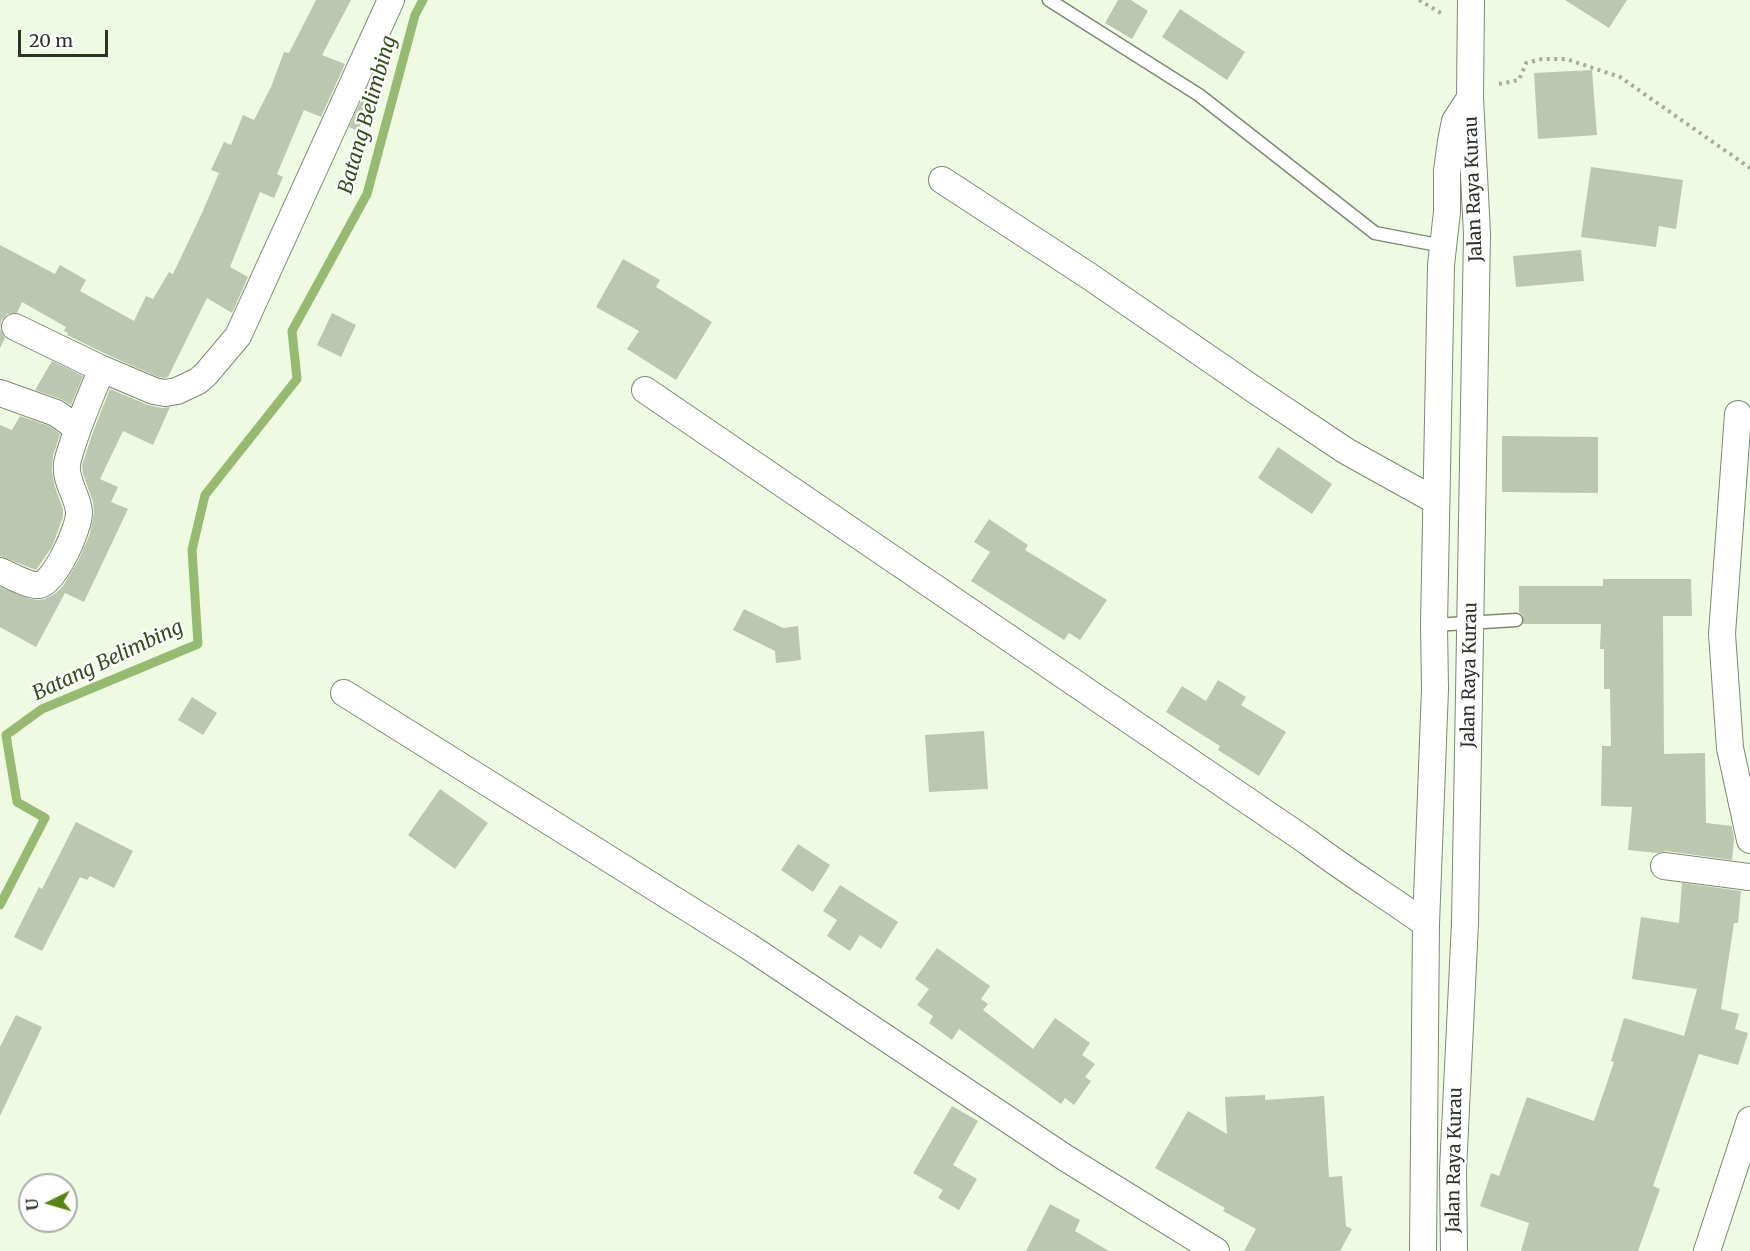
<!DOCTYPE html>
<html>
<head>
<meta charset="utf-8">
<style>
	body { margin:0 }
	#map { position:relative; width:1750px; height:1251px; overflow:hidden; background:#eefbe2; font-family:Merriweather,serif }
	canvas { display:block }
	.north { position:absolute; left:18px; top:1173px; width:60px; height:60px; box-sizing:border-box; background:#fff; border:2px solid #abada9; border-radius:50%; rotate:265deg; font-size:16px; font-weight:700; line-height:24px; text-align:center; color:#2d3229 }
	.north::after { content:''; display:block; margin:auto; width:21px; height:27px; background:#568311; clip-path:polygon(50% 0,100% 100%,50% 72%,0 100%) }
	.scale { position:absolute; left:18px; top:30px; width:90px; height:27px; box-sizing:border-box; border:3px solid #2d3229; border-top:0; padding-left:8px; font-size:18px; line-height:21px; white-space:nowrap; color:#2d3229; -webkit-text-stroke:4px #fff; paint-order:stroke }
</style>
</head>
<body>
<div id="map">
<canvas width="1750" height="1251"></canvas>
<div class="north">U</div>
<div class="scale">20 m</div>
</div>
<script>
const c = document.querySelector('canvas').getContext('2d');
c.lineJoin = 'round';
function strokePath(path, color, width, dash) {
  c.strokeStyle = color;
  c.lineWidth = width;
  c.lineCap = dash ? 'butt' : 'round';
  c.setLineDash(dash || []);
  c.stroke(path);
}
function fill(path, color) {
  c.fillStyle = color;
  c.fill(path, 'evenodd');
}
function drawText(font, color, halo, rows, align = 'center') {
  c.font = font + ' Merriweather,serif';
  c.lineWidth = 4.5;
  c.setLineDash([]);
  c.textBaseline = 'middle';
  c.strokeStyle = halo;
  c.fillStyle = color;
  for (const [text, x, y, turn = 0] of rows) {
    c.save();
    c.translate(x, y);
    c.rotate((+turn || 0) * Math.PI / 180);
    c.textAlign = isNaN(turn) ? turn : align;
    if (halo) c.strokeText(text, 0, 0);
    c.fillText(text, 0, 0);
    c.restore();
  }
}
const stream = new Path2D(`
	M 0,905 L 45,818 L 17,802 L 6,735 L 42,709 L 198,644 L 192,550 L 205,495 L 297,379 L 292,331 L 367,194 L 415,15 L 423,0`);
const building = new Path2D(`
	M 316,0 L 351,0 L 322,55 L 345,64 L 321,117 L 304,110 L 277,174 L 283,177 L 274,198 L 260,192 L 230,267 L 248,277 L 232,313 L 207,298 L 168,377 L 165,378 L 158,377 L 108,355 L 67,335 L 68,333 L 64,331 L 66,327 L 22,302 L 17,313 L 7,314 L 1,321 L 0,329 L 5,338 L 0,348 L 0,245 L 55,274 L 60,265 L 86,280 L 80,291 L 134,321 L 146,296 L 153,299 L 169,272 L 173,274 L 202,213 L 219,173 L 211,170 L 224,142 L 231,145 L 243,115 L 254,120 L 271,87 L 284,52 L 289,53 Z
	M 1118,0 L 1131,0 L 1148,11 L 1132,39 L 1105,23 Z
	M 1565,0 L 1627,0 L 1609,28 Z
	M 1180,9 L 1245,52 L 1227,80 L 1162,37 Z
	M 1592,70 L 1597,135 L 1538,139 L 1534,73 Z
	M 373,75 L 378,77 L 358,131 L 349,127 Z
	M 1591,167 L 1683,180 L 1676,229 L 1659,226 L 1656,247 L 1581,237 Z
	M 1581,250 L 1584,281 L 1516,287 L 1513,256 Z
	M 623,259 L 660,280 L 656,287 L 712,322 L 676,380 L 627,349 L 639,331 L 596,307 Z
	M 332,313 L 356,325 L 341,357 L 317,345 Z
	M 52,361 L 83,376 L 71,405 L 61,399 L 35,390 Z
	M 110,389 L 148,405 L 162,408 L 170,407 L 153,445 L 123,431 L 100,479 L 118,487 L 111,502 L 128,509 L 84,602 L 65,593 L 36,647 L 0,627 L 0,587 L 27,598 L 38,600 L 45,599 L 56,593 L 63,586 L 78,561 L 90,534 L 94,513 L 93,502 L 83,474 L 82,465 L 93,432 Z
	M 20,416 L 49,426 L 60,434 L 53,456 L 52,471 L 55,487 L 63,509 L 63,517 L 52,547 L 36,570 L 0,556 L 0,425 L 12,430 Z
	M 1502,436 L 1598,437 L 1598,493 L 1502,492 Z
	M 1278,447 L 1332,484 L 1312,514 L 1258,478 Z
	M 989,519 L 1028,545 L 1025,550 L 1107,600 L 1080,640 L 1069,633 L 1064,640 L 971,581 L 990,552 L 974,542 Z
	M 1603,579 L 1691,579 L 1692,616 L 1663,616 L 1664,754 L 1705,753 L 1706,823 L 1732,826 L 1734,839 L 1732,860 L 1666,851 L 1657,853 L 1628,850 L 1632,807 L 1601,806 L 1602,746 L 1611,746 L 1610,689 L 1604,689 L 1604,649 L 1600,649 L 1601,624 L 1523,624 L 1523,616 L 1519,612 L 1519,586 L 1603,586 Z
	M 744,609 L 783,628 L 798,626 L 801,660 L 776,663 L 775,651 L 733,630 Z
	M 1218,680 L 1246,697 L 1241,705 L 1286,732 L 1259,776 L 1218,750 L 1220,746 L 1166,712 L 1182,686 L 1206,701 Z
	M 192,697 L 217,713 L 203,735 L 178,720 Z
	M 984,731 L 988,789 L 929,792 L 925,735 Z
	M 440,789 L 488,823 L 455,869 L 408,835 Z
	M 76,822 L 133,851 L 114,888 L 90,876 L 87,880 L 80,877 L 42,951 L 14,937 L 39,887 L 42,889 Z
	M 798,844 L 830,865 L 813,892 L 781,870 Z
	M 1682,883 L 1741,891 L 1738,923 L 1734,923 L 1721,1009 L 1739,1014 L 1735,1029 L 1748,1033 L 1738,1065 L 1699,1054 L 1653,1186 L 1660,1189 L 1638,1251 L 1521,1251 L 1529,1223 L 1480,1206 L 1491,1173 L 1499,1176 L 1527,1097 L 1594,1121 L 1614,1062 L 1611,1061 L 1624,1018 L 1684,1036 L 1697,989 L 1632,979 L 1641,917 L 1679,923 Z
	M 840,885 L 898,922 L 881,949 L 860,935 L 850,951 L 827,936 L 837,920 L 823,911 Z
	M 937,948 L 990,986 L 981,999 L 988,1004 L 983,1010 L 1033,1049 L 1055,1018 L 1090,1043 L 1082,1055 L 1095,1064 L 1085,1077 L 1091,1081 L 1074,1105 L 1065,1098 L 1061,1104 L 959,1029 L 952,1040 L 929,1023 L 933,1016 L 917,1005 L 929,989 L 915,979 Z
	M 16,1015 L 42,1027 L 0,1116 L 0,1047 Z
	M 1265,1095 L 1265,1100 L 1324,1096 L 1329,1177 L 1342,1176 L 1346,1226 L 1352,1229 L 1340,1251 L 1244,1251 L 1256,1229 L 1223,1211 L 1225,1208 L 1155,1168 L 1188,1111 L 1227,1134 L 1225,1097 Z
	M 952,1106 L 978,1121 L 953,1165 L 977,1179 L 959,1210 L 938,1198 L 943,1190 L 913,1173 Z
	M 1050,1204 L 1080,1220 L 1075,1231 L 1109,1251 L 1026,1251 Z`);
const path = new Path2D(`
	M 1419,0 L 1444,15
	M 1499,84 L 1519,80 L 1526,63 L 1542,59 L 1566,59 L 1620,77 L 1750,168`);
const lane = new Path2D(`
	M 1049,0 L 1199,95 L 1375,233 L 1443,246
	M 1434,625 L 1516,620`);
const street = new Path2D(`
	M 942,180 L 1089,276 L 1259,393 L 1346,451 L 1436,501
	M 15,327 L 102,369 L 154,391 L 165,393 L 177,391 L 198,381 L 206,374 L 238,336 L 391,0
	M 645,390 L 1308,842 C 1346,871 1387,896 1426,924
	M 0,393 L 56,413 L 77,428
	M 1738,414 L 1722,634 L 1730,748 L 1750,840
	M 0,571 C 10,575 28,586 39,585 C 54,584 80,527 79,512 C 78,496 65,482 67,464 C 68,458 70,452 72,446 C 80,420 91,395 102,369
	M 344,693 L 748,946 L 1064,1157 L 1216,1251
	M 1664,866 L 1750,877
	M 1423,1251 L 1426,924 L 1435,689 L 1434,625 L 1441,265 L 1447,212 L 1447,171 L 1451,141 L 1455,121 L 1470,98
	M 1454,1251 L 1453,1170 L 1465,923 L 1477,234 L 1470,98 L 1471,0
	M 1707,1251 L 1750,1120`);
const streetNames = [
	["Jalan Raya Kurau",1474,189,-92],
	["Jalan Raya Kurau",1470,675,-89],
	["Jalan Raya Kurau",1455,1160,-89]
];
const waterNames = [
	["Batang Belimbing",368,115,-74],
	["Batang Belimbing",108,661,-25]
];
strokePath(stream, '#96bb70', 9);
fill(building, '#bbc7af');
strokePath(lane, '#7d8972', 15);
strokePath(street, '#7d8972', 28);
strokePath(path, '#a3ad9a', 4, [3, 4.5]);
strokePath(lane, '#fff', 12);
strokePath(street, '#fff', 26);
drawText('18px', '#2d3229', '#fff', streetNames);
drawText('italic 20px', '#354d19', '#fff', waterNames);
</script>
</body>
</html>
